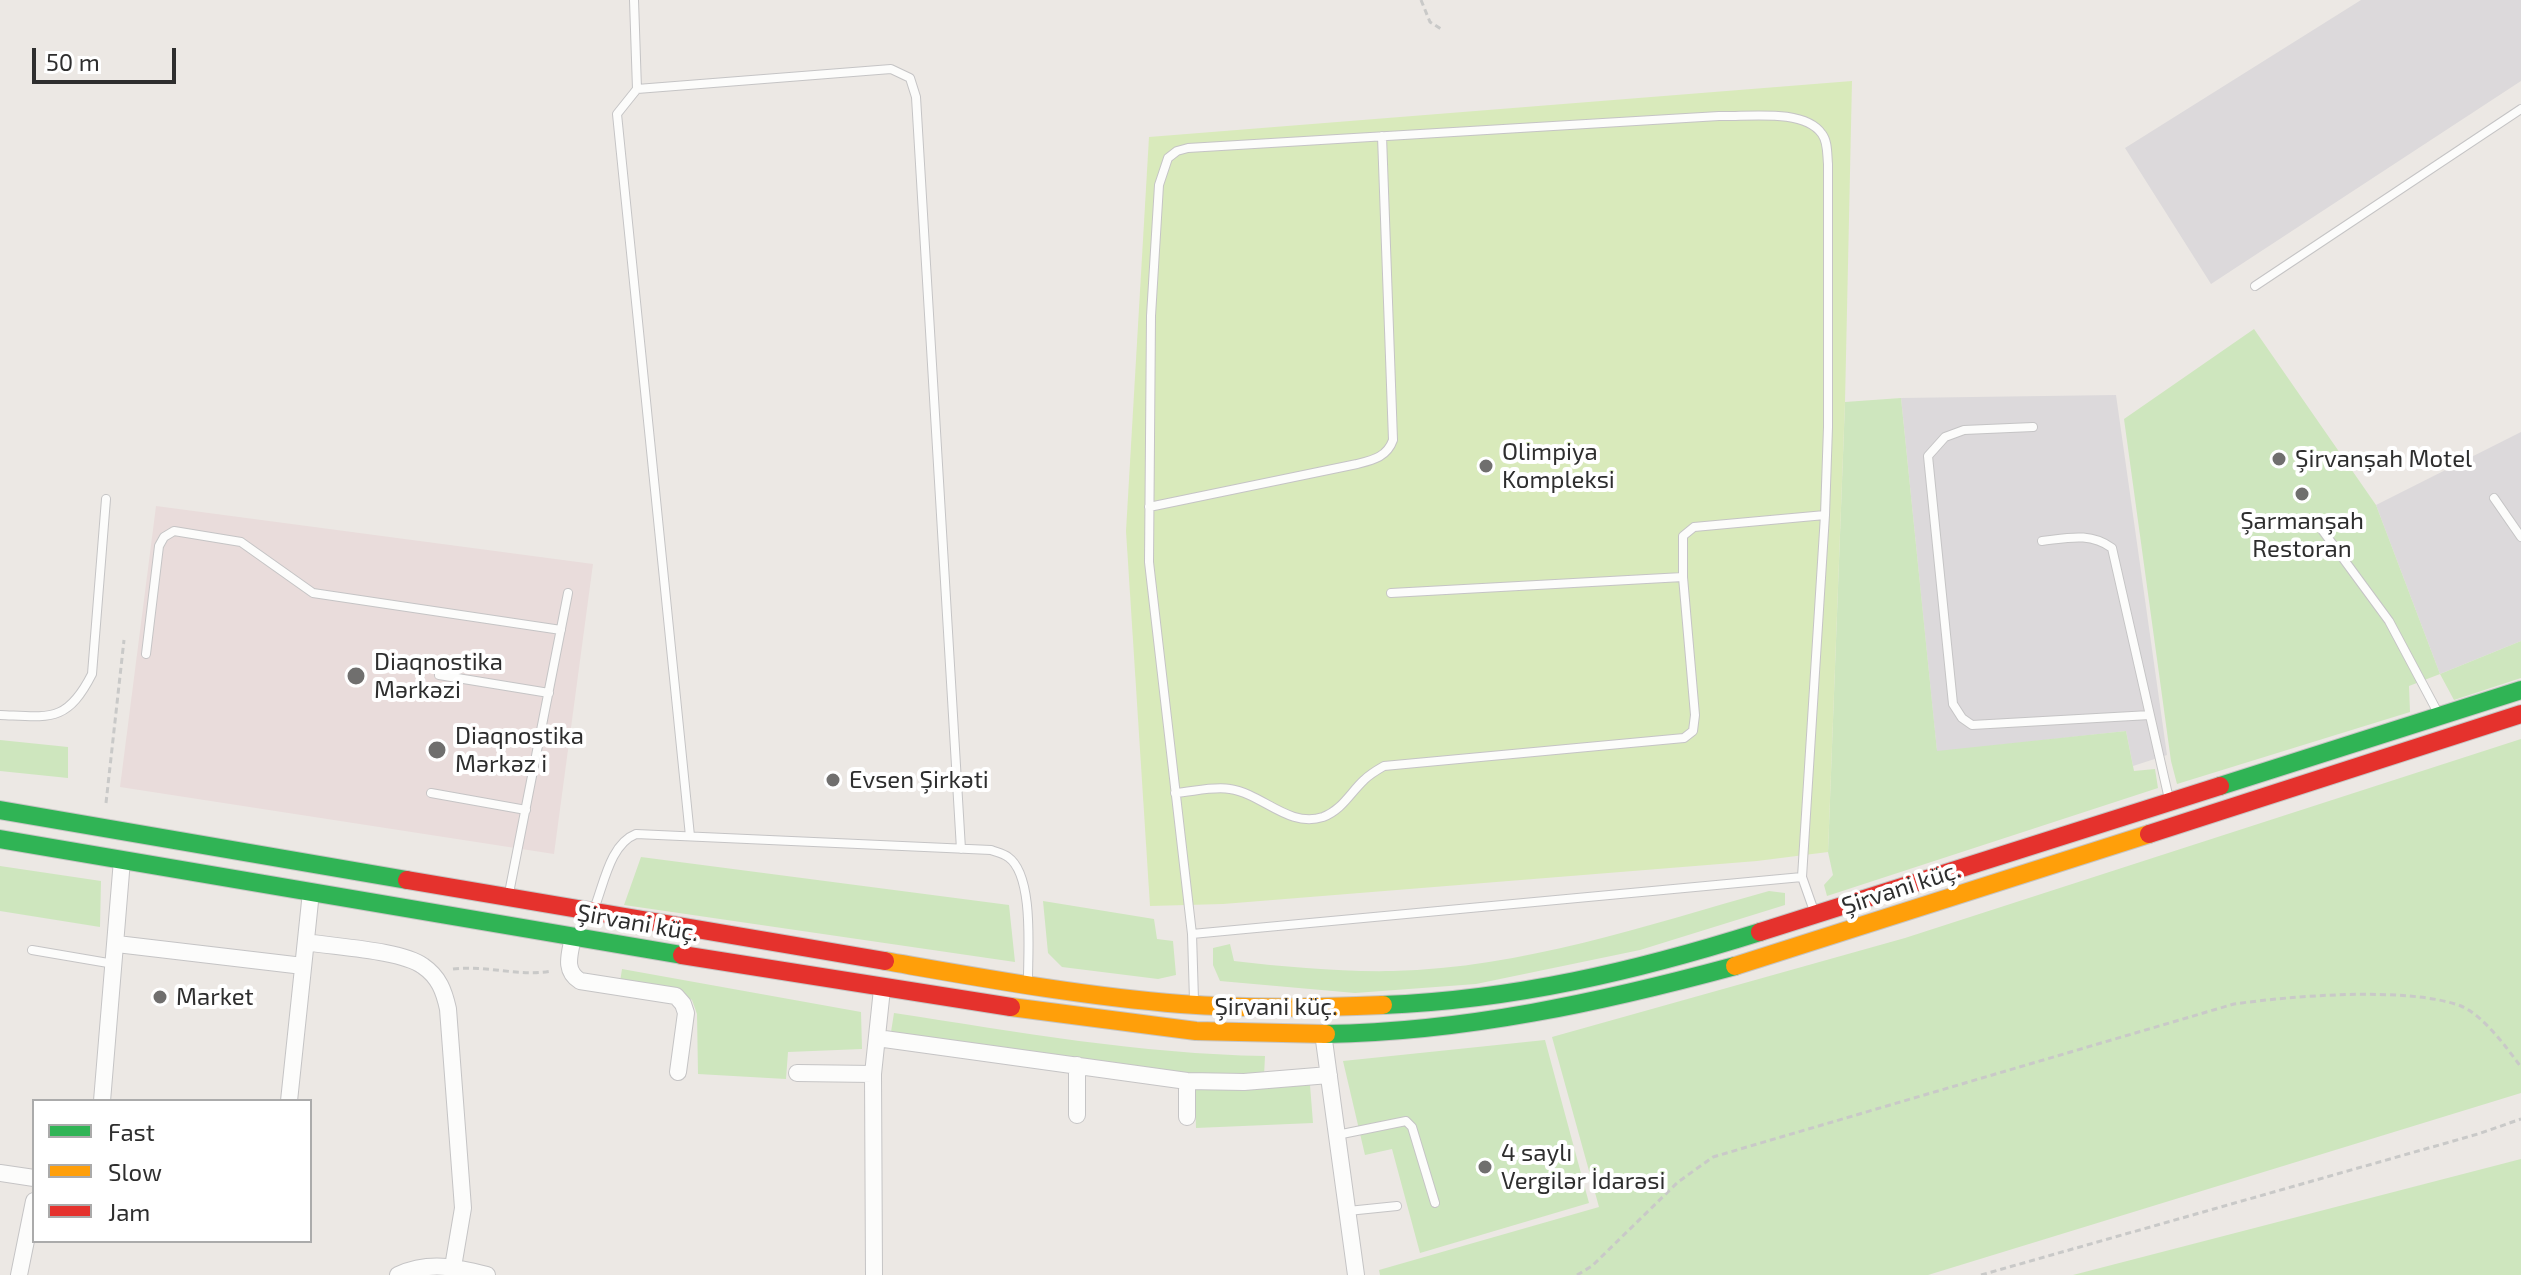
<!DOCTYPE html>
<html>
<head>
<meta charset="utf-8">
<style>
	body { margin:0 }
	#map { position:relative; width:2521px; height:1275px; overflow:hidden; background:#ece8e4; font-family:"Exo 2",sans-serif }
	canvas { display:block }
	.legend { position:absolute; left:32px; top:1099px; width:280px; height:144px; box-sizing:border-box; background:#fff; border:2px solid #ababab; margin:0; padding:10px 14px; list-style:none; font-size:24px; color:#2e2e2e }
	.legend li { display:flex; align-items:center; gap:16px; height:40px }
	.legend b { width:40px; border:2px solid #ababab }
	.scale { position:absolute; left:32px; top:48px; width:144px; height:36px; box-sizing:border-box; border:4px solid #2e2e2e; border-top:0; padding-left:10px; font-size:24px; line-height:28px; white-space:nowrap; color:#2e2e2e; -webkit-text-stroke:6px #fff; paint-order:stroke }
</style>
</head>
<body>
<div id="map">
<canvas width="2521" height="1275"></canvas>
<ul class="legend">
<li><b style="height:10px;background:#30b455"></b>Fast</li>
<li><b style="height:10px;background:#ff9f0a"></b>Slow</li>
<li><b style="height:10px;background:#e5322d"></b>Jam</li>
</ul>
<div class="scale">50 m</div>
</div>
<script>
const c = document.querySelector('canvas').getContext('2d');
c.lineJoin = 'round';
function fill(path, color) {
  c.fillStyle = color;
  c.fill(path, 'evenodd');
}
function strokePath(path, color, width, dash) {
  c.strokeStyle = color;
  c.lineWidth = width;
  c.lineCap = dash ? 'butt' : 'round';
  c.setLineDash(dash || []);
  c.stroke(path);
}
function drawText(font, color, halo, rows, align = 'center') {
  c.font = font + ' "Exo 2",sans-serif';
  c.lineWidth = 8;
  c.setLineDash([]);
  c.textBaseline = 'middle';
  c.strokeStyle = halo;
  c.fillStyle = color;
  for (const [text, x, y, turn = 0] of rows) {
    c.save();
    c.translate(x, y);
    c.rotate((+turn || 0) * Math.PI / 180);
    c.textAlign = isNaN(turn) ? turn : align;
    if (halo) c.strokeText(text, 0, 0);
    c.fillText(text, 0, 0);
    c.restore();
  }
}
const industrial = new Path2D(`
	M 2361,0 L 2521,0 L 2521,81 L 2211,284 L 2125,148 Z
	M 2116,395 L 2167,755 L 2133,766 L 2126,731 L 1937,752 L 1901,398 Z
	M 2521,432 L 2521,641 L 2440,674 L 2376,505 Z`);
const medical = new Path2D(`
	M 156,506 L 593,564 L 554,854 L 120,787 Z`);
const green = new Path2D(`
	M 2254,329 L 2376,505 L 2440,674 L 2521,641 L 2521,678 L 2454,700 L 2440,674 L 2409,686 L 2410,712 L 2177,784 L 2171,761 L 2124,419 Z
	M 1901,398 L 1937,751 L 2126,731 L 2134,771 L 2155,769 L 2158,788 L 1827,896 L 1824,885 L 1833,875 L 1828,852 L 1845,402 Z
	M 2521,739 L 2521,1093 L 1928,1275 L 1380,1275 L 1379,1270 L 1599,1207 L 1552,1037 L 1905,938 Z
	M 0,740 L 68,747 L 68,778 L 0,771 Z
	M 641,857 L 1009,905 L 1015,962 L 624,905 Z
	M 0,866 L 101,881 L 100,927 L 0,911 Z
	M 1769,891 L 1785,893 L 1785,905 L 1640,950 L 1476,984 L 1355,993 L 1220,981 L 1213,965 L 1213,948 L 1230,944 L 1234,961 C 1286,967 1340,972 1393,971 C 1522,968 1647,925 1769,891 Z
	M 1043,901 L 1154,919 L 1157,939 L 1173,941 L 1176,975 L 1158,979 L 1062,967 L 1048,953 Z
	M 622,969 L 861,1012 L 862,1049 L 788,1052 L 786,1079 L 698,1074 L 697,1014 L 692,1000 L 682,994 L 620,982 Z
	M 894,1013 C 1018,1032 1140,1054 1265,1056 L 1264,1076 L 1197,1076 L 891,1032 Z
	M 1545,1040 L 1589,1203 L 1420,1253 L 1392,1149 L 1365,1155 L 1343,1061 Z
	M 1310,1085 L 1313,1123 L 1196,1128 L 1195,1088 Z
	M 2521,1159 L 2521,1275 L 2073,1275 Z`);
const pitch = new Path2D(`
	M 1852,81 L 1845,402 L 1828,852 L 1757,861 L 1223,904 L 1150,906 L 1126,531 L 1149,137 Z`);
const path = new Path2D(`
	M 1421,0 L 1430,22 L 1441,29
	M 106,803 L 124,640
	M 453,969 C 487,965 519,977 552,971
	M 1577,1275 L 1592,1266 L 1678,1182 L 1713,1157 L 2234,1004 C 2291,996 2407,986 2461,1006 C 2483,1015 2507,1048 2521,1067
	M 1981,1275 L 2478,1134 L 2521,1119`);
const lane = new Path2D(`
	M 634,0 L 637,89 L 617,114 L 690,836
	M 637,89 L 891,69 L 910,78 L 916,97 L 961,849
	M 2255,286 L 2521,109
	M 2033,427 L 1964,430 L 1945,437 L 1928,456 L 1953,704 L 1962,718 L 1972,725 L 2150,715
	M 2494,498 L 2521,537
	M 1149,507 L 1357,464 C 1373,460 1387,457 1393,440 L 1382,136
	M 2320,527 L 2389,621 L 2437,711
	M 2042,541 C 2068,538 2090,532 2112,548 L 2169,799
	M 1391,593 L 1683,577
	M 146,654 L 159,546 L 164,537 L 174,531 L 241,542 L 313,593 L 561,630
	M 439,675 L 549,693
	M 0,715 C 50,717 67,723 92,674 L 106,499
	M 431,793 L 526,810
	M 1175,793 C 1192,792 1213,786 1230,789 C 1263,794 1288,828 1323,817 C 1342,810 1350,793 1364,780 C 1369,775 1377,770 1384,766 L 1684,738 L 1693,731 L 1695,715 L 1683,577 L 1683,536 L 1694,527 L 1825,515
	M 509,893 L 568,593
	M 594,909 C 604,884 610,844 636,834 L 991,850 C 996,852 1004,854 1008,857 C 1034,875 1028,950 1028,979
	M 1192,934 L 1149,562 L 1151,316 L 1159,185 L 1168,158 L 1177,151 L 1188,148 L 1719,116 C 1747,117 1804,108 1822,134 C 1828,142 1827,154 1828,164 L 1828,427 L 1825,515 L 1802,877
	M 32,950 L 114,964
	M 1194,1000 L 1192,934 L 1802,877 L 1814,911
	M 1337,1135 L 1406,1121 L 1412,1127 L 1435,1203
	M 1348,1211 L 1397,1206`);
const street = new Path2D(`
	M 573,937 C 570,954 563,970 580,981 L 676,996 L 683,1004 L 686,1013 L 678,1072
	M 306,942 C 334,947 401,950 423,966 C 439,977 444,991 448,1009 L 463,1208 L 453,1267
	M 117,944 L 303,966
	M 1323,1033 L 1356,1275
	M 877,1038 L 1187,1081 L 1244,1082 L 1329,1075
	M 1077,1065 L 1077,1115
	M 797,1073 L 873,1074
	M 102,1101 L 122,860
	M 289,1101 L 311,892
	M 1187,1117 L 1187,1081
	M 0,1173 L 34,1178
	M 19,1275 L 34,1201
	M 398,1275 C 429,1261 455,1267 487,1275
	M 874,1275 L 873,1074 L 882,989`);
const fast = new Path2D(`
	M 2220,786 L 2521,690
	M 0,810 L 407,880
	M 0,839 L 682,955
	M 1383,1005 C 1513,1000 1636,971 1760,932
	M 1326,1034 C 1464,1032 1602,1002 1735,966`);
const slow = new Path2D(`
	M 885,961 C 983,978 1081,996 1181,1004 C 1248,1009 1316,1008 1383,1005
	M 1735,966 L 2149,834
	M 1011,1007 L 1196,1031 L 1326,1034`);
const jam = new Path2D(`
	M 2149,834 L 2521,714
	M 407,880 L 885,961
	M 1760,932 L 2220,786
	M 682,955 L 1011,1007`);
const markers = [
	[2279,459,8,"#706f6e"],
	[1486,466,8,"#706f6e"],
	[2302,494,8,"#706f6e"],
	[356,676,10,"#706f6e"],
	[437,750,10,"#706f6e"],
	[833,780,8,"#706f6e"],
	[160,997,8,"#706f6e"],
	[1485,1167,8,"#706f6e"]
];
const poiNames = [
	["Olimpiya",1502,452],
	["Kompleksi",1502,480],
	["Şirvanşah Motel",2295,459],
	["Şarmanşah",2302,521,"center"],
	["Restoran",2302,549,"center"],
	["Diaqnostika",374,662],
	["Mərkəzi",374,690],
	["Diaqnostika",455,736],
	["Mərkəz i",455,764],
	["Evsen Şirkəti",849,780],
	["Market",176,997],
	["4 saylı",1501,1153],
	["Vergilər İdarəsi",1501,1181]
];
const streetNames = [
	["Şirvani küç.",1901,888,-18],
	["Şirvani küç.",638,923,10],
	["Şirvani küç.",1276,1007]
];
fill(industrial, '#dcd9db');
fill(medical, '#e9dcdb');
fill(green, '#cee6be');
fill(pitch, '#d9eabb');
strokePath(lane, '#c5c4c5', 10);
strokePath(street, '#c5c4c5', 18);
strokePath(fast, '#c6c5c4', 20);
strokePath(slow, '#c6c5c4', 20);
strokePath(jam, '#c6c5c4', 20);
strokePath(path, '#c9c9c8', 3, [6, 4]);
strokePath(lane, '#fcfcfb', 8);
strokePath(street, '#fcfcfb', 16);
strokePath(fast, '#30b455', 18);
strokePath(slow, '#ff9f0a', 18);
strokePath(jam, '#e5322d', 18);
for (const [x, y, r, color] of markers) {
  const dot = new Path2D();
  dot.arc(x, y, r, 0, 2 * Math.PI);
  c.fillStyle = color;
  c.fill(dot);
  strokePath(dot, '#fff', 3);
}
drawText('24px', '#2e2e2e', '#fff', poiNames, 'left');
drawText('24px', '#2e2e2e', '#fff', streetNames);
</script>
</body>
</html>
